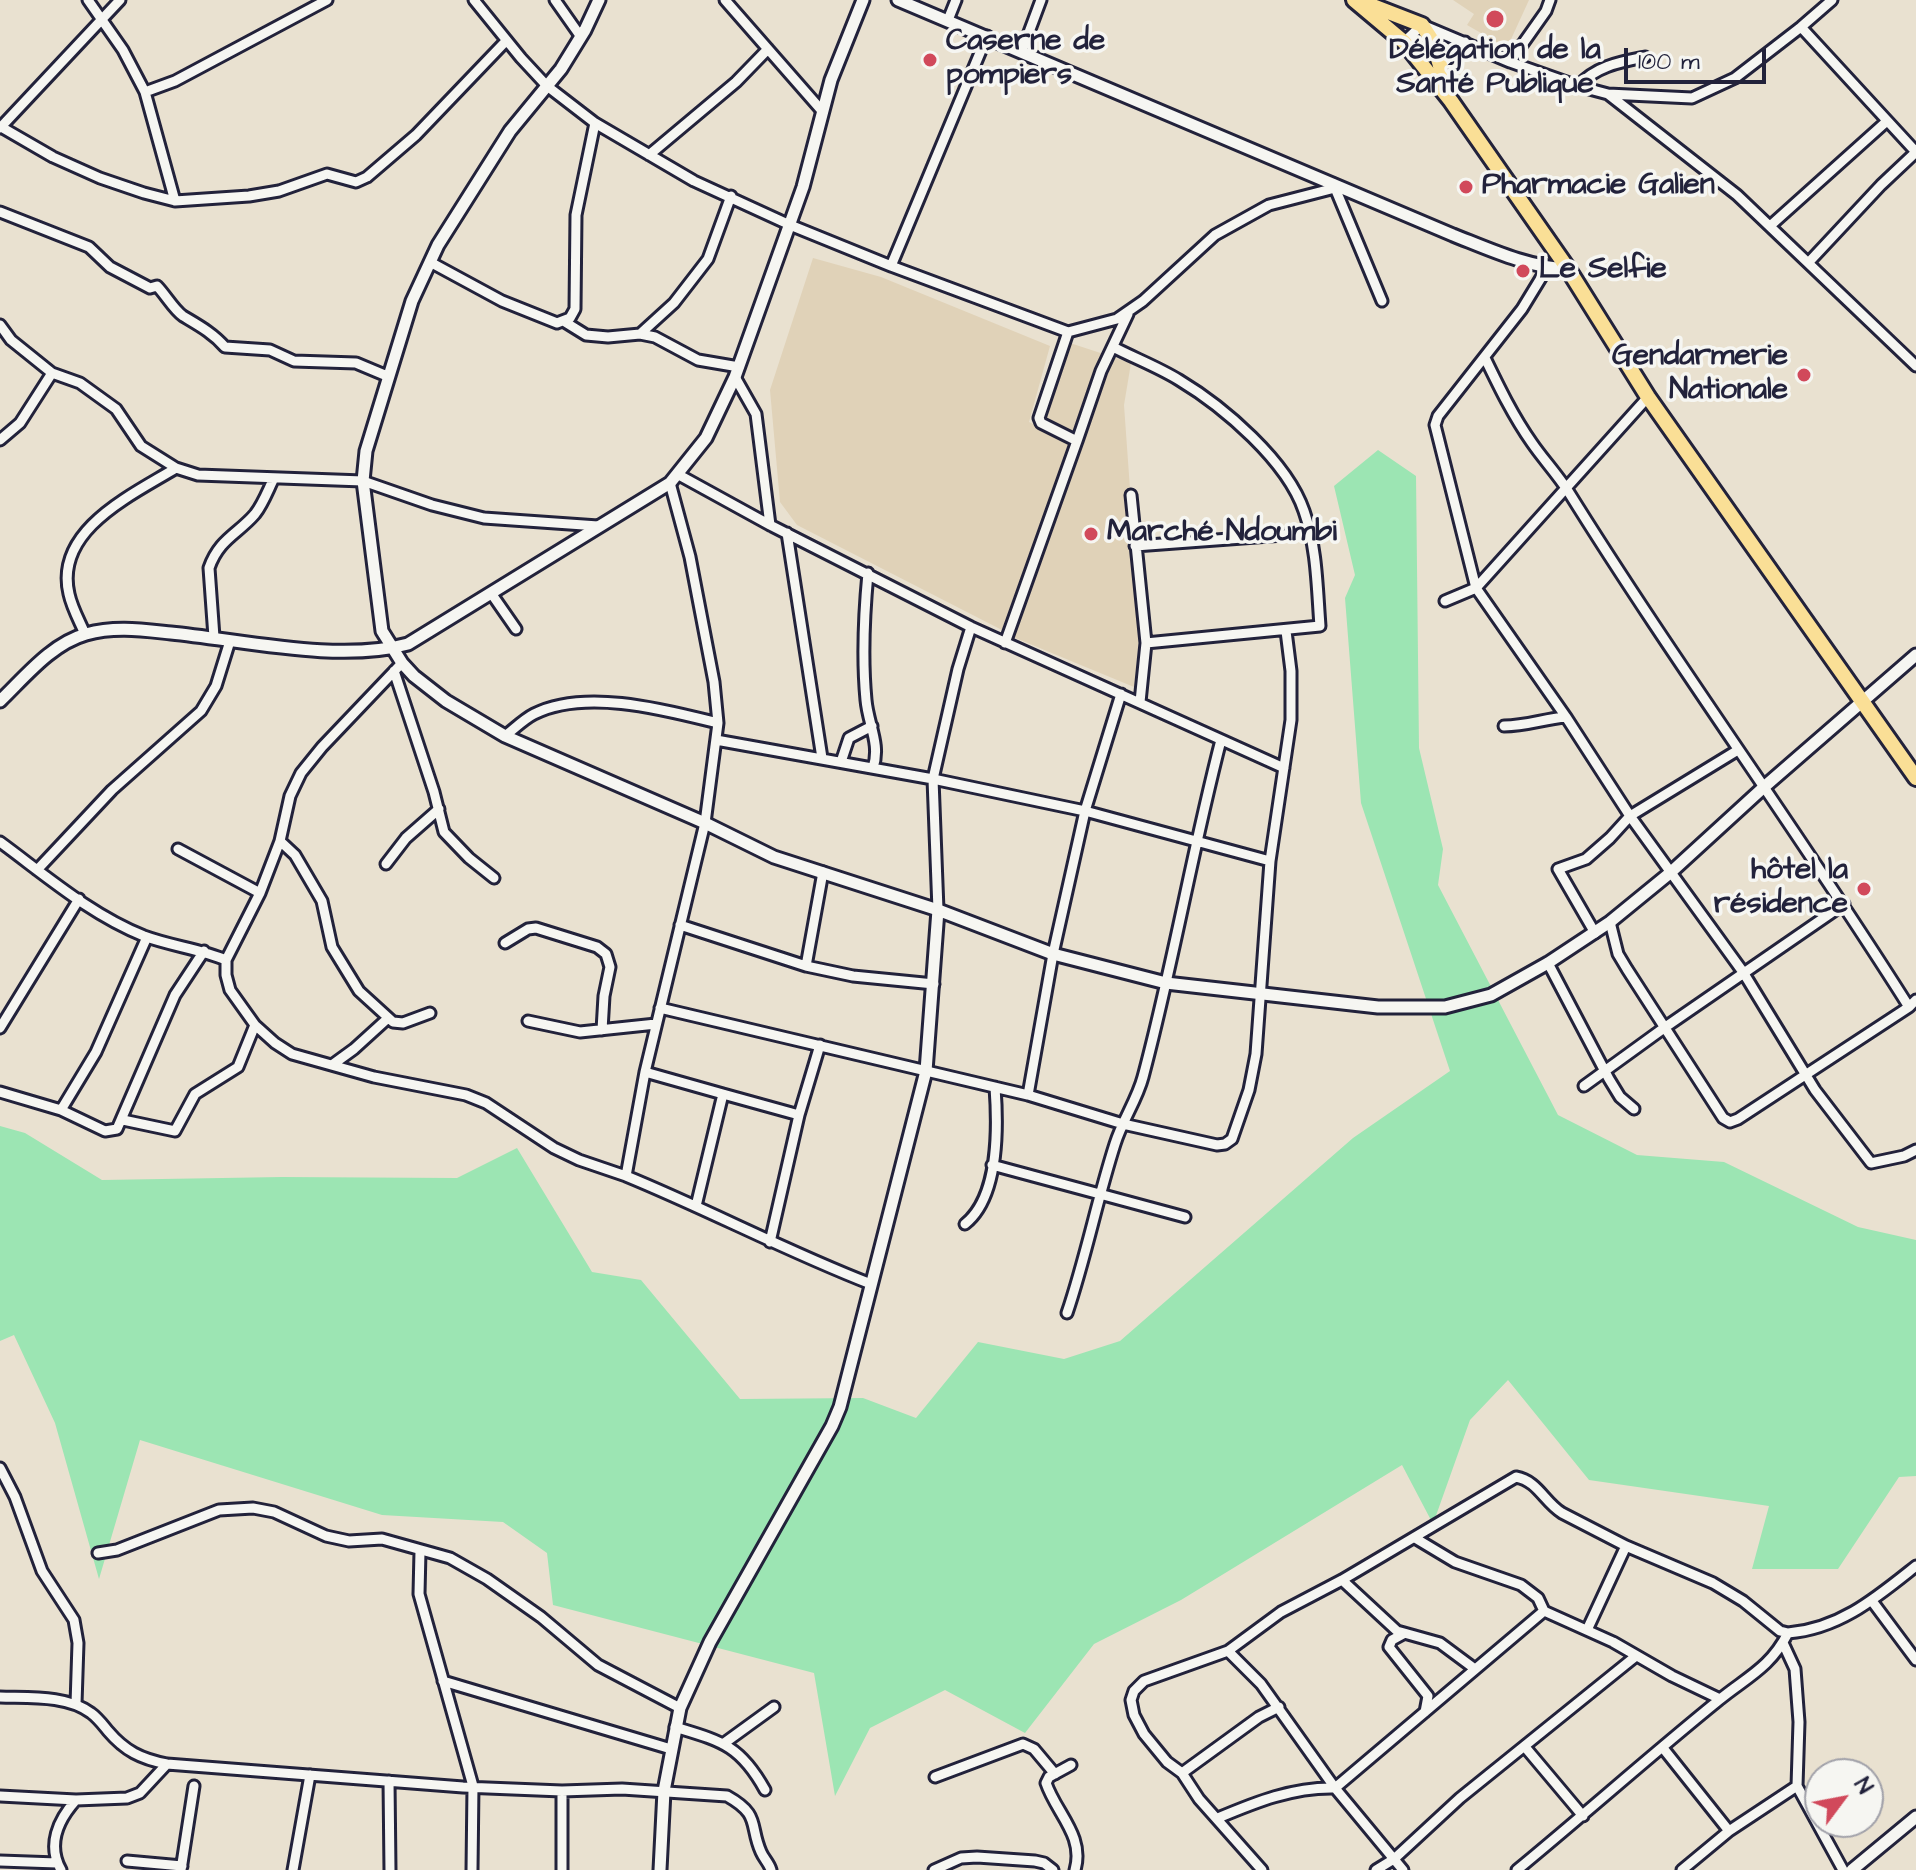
<!DOCTYPE html>
<html>
<head>
<meta charset="utf-8">
<style>
	body { margin:0 }
	#map { position:relative; width:1916px; height:1870px; overflow:hidden; background:#e9e1d0; font-family:"Architects Daughter",sans-serif }
	canvas { display:block }
	.north { position:absolute; left:1804px; top:1758px; width:80px; height:80px; box-sizing:border-box; background:#f6f6f2; border:2px solid #a1a1a9; border-radius:50%; rotate:58deg; font-size:22px; font-weight:700; line-height:32px; text-align:center; color:#22223b }
	.north::after { content:''; display:block; margin:auto; width:28px; height:36px; background:#d1495b; clip-path:polygon(50% 0,100% 100%,50% 72%,0 100%) }
	.scale { position:absolute; left:1624px; top:48px; width:142px; height:36px; box-sizing:border-box; border:4px solid #22223b; border-top:0; padding-left:10px; font-size:24px; line-height:28px; white-space:nowrap; color:#22223b; -webkit-text-stroke:6px #f6f6f2; paint-order:stroke }
</style>
</head>
<body>
<div id="map">
<canvas width="1916" height="1870"></canvas>
<div class="north">N</div>
<div class="scale">100 m</div>
</div>
<script>
const c = document.querySelector('canvas').getContext('2d');
c.lineJoin = 'round';
function fill(path, color) {
  c.fillStyle = color;
  c.fill(path, 'evenodd');
}
function strokePath(path, color, width, dash) {
  c.strokeStyle = color;
  c.lineWidth = width;
  c.lineCap = dash ? 'butt' : 'round';
  c.setLineDash(dash || []);
  c.stroke(path);
}
function drawText(font, color, halo, rows, align = 'center') {
  c.font = font + ' "Architects Daughter",sans-serif';
  c.lineWidth = 7;
  c.setLineDash([]);
  c.textBaseline = 'middle';
  c.strokeStyle = halo;
  c.fillStyle = color;
  for (const [text, x, y, turn = 0] of rows) {
    c.save();
    c.translate(x, y);
    c.rotate((+turn || 0) * Math.PI / 180);
    c.textAlign = isNaN(turn) ? turn : align;
    if (halo) c.strokeText(text, 0, 0);
    c.fillText(text, 0, 0);
    c.restore();
  }
}
const built = new Path2D(`
	M 1453,0 L 1529,0 L 1507,48 L 1467,25 L 1474,14 Z
	M 813,258 L 881,277 L 1050,346 L 1029,422 L 1070,441 L 1002,630 L 797,525 L 780,502 L 770,390 Z
	M 1070,343 L 1131,363 L 1124,405 L 1140,629 L 1134,687 L 1013,637 L 1083,440 L 1045,422 Z`);
const green = new Path2D(`
	M 1378,450 L 1416,476 L 1419,748 L 1443,849 L 1438,885 L 1558,1115 L 1637,1155 L 1724,1162 L 1858,1227 L 1916,1240 L 1916,1476 L 1899,1477 L 1838,1569 L 1752,1569 L 1769,1506 L 1589,1480 L 1508,1380 L 1470,1420 L 1433,1524 L 1402,1465 L 1181,1600 L 1094,1644 L 1025,1733 L 945,1690 L 870,1728 L 835,1796 L 814,1673 L 553,1605 L 547,1553 L 503,1522 L 382,1515 L 140,1440 L 99,1579 L 55,1423 L 14,1335 L 0,1341 L 0,1126 L 25,1133 L 102,1180 L 282,1177 L 457,1178 L 517,1148 L 592,1272 L 641,1280 L 740,1399 L 863,1398 L 916,1418 L 978,1342 L 1064,1359 L 1120,1341 L 1353,1138 L 1450,1071 L 1361,803 L 1345,598 L 1355,575 L 1334,486 Z`);
const minor = new Path2D(`
	M 88,0 L 123,50 L 145,92 L 175,201
	M 474,0 L 521,58 L 547,86 L 595,123 L 694,181 L 790,225 L 891,266 L 1068,332 L 1117,319 L 1143,301 L 1215,235 L 1269,205 L 1335,188 L 1334,184
	M 555,0 L 581,37
	M 725,0 L 823,112
	M 948,20 L 956,0
	M 1801,27 L 1916,152
	M 1404,42 L 1422,25 L 1510,62 L 1578,86 L 1608,94 L 1692,98 L 1735,78 L 1801,27 L 1832,0
	M 1022,51 L 1041,0
	M 1510,62 L 1546,11 L 1550,0
	M 1439,67 L 1465,42
	M 1578,86 C 1596,66 1620,62 1645,57
	M 145,92 L 175,81 L 327,0
	M 1608,94 L 1737,195 L 1916,366
	M 1,127 L 53,157 L 100,178 L 144,193 L 175,201 L 249,196 L 279,191 L 327,174 L 356,182 L 367,177 L 416,135 L 506,41
	M 0,128 L 120,0
	M 649,155 L 736,82 L 768,49
	M 1335,188 L 1382,301
	M 0,212 L 89,247 L 110,267 L 150,288 L 157,286 C 165,294 174,310 183,316 C 198,325 213,333 225,347 L 270,350 L 294,361 L 356,363 L 387,376
	M 1770,226 L 1887,121
	M 430,262 L 502,301 L 557,323 L 570,318 L 575,309 L 576,215 L 595,123
	M 1809,262 L 1881,185 L 1916,152
	M 891,266 L 987,36
	M 1547,268 L 1522,309 L 1438,416 L 1435,425 L 1476,588 L 1566,717 L 1630,816 L 1743,972 L 1815,1090 L 1871,1163 L 1904,1156 L 1916,1150
	M 565,322 L 586,335 L 608,337 L 640,334 L 655,337 L 698,360 L 739,367
	M 0,325 L 11,340 L 52,373 L 80,383 L 116,409 L 141,446 L 176,468 L 198,475 L 363,481 L 432,505 L 484,518 L 598,526
	M 640,334 L 674,303 L 708,259 L 731,196
	M 1113,347 C 1134,358 1158,367 1179,380 C 1224,407 1287,461 1304,511 C 1317,548 1317,587 1320,626 L 1146,643 L 1140,702
	M 1485,358 C 1499,387 1513,416 1532,443 C 1543,459 1557,474 1568,491 C 1677,666 1799,832 1909,1007 L 1916,1000
	M 735,377 L 756,414 L 770,525
	M 0,440 L 20,423 L 52,373
	M 1077,441 L 1101,371 L 1128,314
	M 679,475 L 770,525 L 971,627 L 1284,768
	M 670,483 L 690,557 L 714,682 L 718,723 L 705,823 L 645,1072 L 626,1176 C 709,1210 788,1252 871,1284
	M 1131,495 L 1146,643
	M 787,533 L 822,758
	M 1135,546 L 1310,533
	M 868,573 C 864,615 862,658 866,700 C 868,724 881,744 873,768
	M 491,593 L 516,629
	M 1445,601 L 1476,588 L 1648,397
	M 85,634 C 80,622 72,608 69,594 C 54,530 132,495 176,468
	M 214,637 L 209,568 C 219,539 238,534 255,514 C 263,504 268,490 274,478
	M 1005,643 L 1077,441 L 1041,423 L 1039,418 L 1068,332
	M 402,663 L 322,747 L 301,773 L 290,796 L 280,841 L 260,893 L 226,960 L 226,975 L 230,990 L 255,1025 L 275,1043 L 292,1054 L 374,1077 L 466,1095 L 486,1103 L 554,1148 L 579,1160 L 626,1176
	M 394,671 L 434,792 L 444,832 L 469,858 L 494,878
	M 1504,726 C 1527,726 1543,719 1566,717
	M 505,736 C 514,729 524,719 534,714 C 585,688 666,710 718,723
	M 716,740 L 933,779 L 1085,811 L 1270,861
	M 841,762 L 849,738 L 872,726
	M 280,841 L 295,855 L 322,901 L 332,947 L 359,991 L 393,1022 L 403,1023 L 430,1013
	M 0,842 C 45,875 91,915 144,936 C 171,946 200,949 226,960
	M 178,849 L 260,893
	M 386,864 L 406,838 L 439,809
	M 37,870 L 112,790 L 201,711 L 216,686 L 230,641
	M 938,910 L 933,779 L 958,669 L 971,627
	M 1610,922 L 1618,954 L 1627,969 L 1723,1118 L 1730,1122 L 1738,1119 L 1909,1007
	M 680,925 L 806,966 L 823,872
	M 1595,933 L 1558,869 L 1586,859 L 1610,838 L 1630,816 L 1738,750
	M 505,943 L 528,929 L 536,928 L 597,947 L 606,954 L 610,967 L 604,996 L 602,1030
	M 1548,963 L 1609,1079 L 1620,1097 L 1634,1109
	M 806,966 L 853,976 L 934,984
	M 660,1008 L 1028,1095 L 1123,1124 L 1217,1145 L 1225,1144 L 1232,1139 L 1249,1090 L 1256,1054 L 1270,861 L 1291,720 L 1291,671 L 1286,631
	M 528,1021 L 580,1032 L 656,1024
	M 0,1028 L 79,899
	M 332,1065 L 354,1049 L 387,1019
	M 645,1072 L 723,1094 L 696,1206
	M 1584,1086 L 1664,1028 L 1844,904
	M 0,1092 L 61,1110 L 105,1131 L 117,1129 L 175,995 L 204,951
	M 723,1094 L 799,1115 L 820,1045
	M 1028,1095 L 1053,954 L 1085,811 L 1121,694
	M 61,1110 L 96,1052 L 147,937
	M 123,1120 L 175,1131 L 195,1094 L 238,1067 L 255,1025
	M 992,1165 L 1185,1217
	M 965,1224 C 999,1197 998,1127 995,1087
	M 770,1242 L 799,1115
	M 1067,1313 C 1086,1257 1097,1200 1115,1144 C 1122,1121 1137,1100 1143,1077 C 1173,965 1192,852 1221,740
	M 0,1468 L 15,1497 L 42,1571 L 74,1620 L 78,1643 L 76,1704
	M 1415,1538 L 1455,1562 L 1521,1585 L 1538,1598 L 1544,1611 L 1613,1642 L 1672,1676 L 1720,1699
	M 420,1551 L 419,1594 L 473,1786 L 472,1870
	M 98,1553 L 117,1550 L 219,1510 L 253,1508 L 274,1512 L 326,1536 L 349,1541 L 382,1539 L 450,1558 L 487,1579 L 541,1617 L 598,1665 L 680,1708
	M 1342,1580 L 1397,1631 L 1440,1643 L 1475,1669
	M 1872,1601 L 1916,1660
	M 1587,1630 L 1626,1546
	M 1403,1634 L 1392,1640 L 1389,1647 L 1428,1696 L 1425,1712
	M 1783,1643 L 1795,1669 L 1799,1722 L 1797,1786 L 1843,1870
	M 1228,1651 L 1281,1612 L 1342,1580 L 1516,1477 C 1538,1481 1544,1502 1562,1513 L 1626,1546 L 1713,1583 L 1743,1601 L 1780,1631 L 1788,1633
	M 443,1681 L 671,1749
	M 0,1697 C 29,1698 67,1695 91,1713 C 98,1718 103,1725 108,1731 C 125,1751 141,1759 167,1764 L 463,1787 L 562,1791 L 622,1789 L 727,1796 C 761,1815 749,1825 761,1852 C 764,1859 769,1863 771,1870
	M 675,1727 C 721,1741 740,1745 765,1790
	M 723,1744 L 774,1707
	M 1525,1747 L 1583,1816
	M 1663,1748 L 1729,1831
	M 1071,1765 L 1049,1777 L 1046,1783 C 1056,1813 1085,1836 1075,1870
	M 1182,1773 L 1259,1717 L 1279,1707
	M 935,1777 L 1023,1744 L 1034,1749 L 1055,1774
	M 389,1781 L 390,1870
	M 0,1796 L 76,1800 L 127,1798 L 140,1793 L 167,1764
	M 1218,1818 C 1256,1802 1293,1787 1335,1788 L 1544,1611
	M 0,1861 L 57,1863
	M 127,1861 L 182,1866
	M 61,1870 C 47,1845 58,1820 76,1800
	M 181,1870 L 194,1786
	M 293,1870 L 310,1775
	M 562,1870 L 562,1791
	M 934,1870 L 961,1858 L 977,1857 L 1035,1861 L 1044,1863 L 1053,1870
	M 1262,1870 L 1199,1799 L 1182,1773 L 1167,1762 L 1144,1734 L 1134,1715 L 1131,1700 L 1134,1691 L 1144,1681 L 1228,1651 L 1261,1684 L 1335,1788 L 1403,1870
	M 1376,1870 L 1394,1859 L 1460,1798 L 1636,1656
	M 1517,1870 C 1585,1814 1651,1755 1719,1700 C 1747,1677 1770,1668 1788,1633 C 1840,1629 1877,1597 1916,1566
	M 1682,1870 L 1729,1831 L 1797,1786`);
const tertiary = new Path2D(`
	M 599,0 L 585,30 L 561,69 L 510,131 L 438,245 L 412,301 L 366,451 L 363,481 L 382,631 L 402,663 L 414,676 L 446,701 L 505,736 L 705,823 L 774,857 L 938,910 L 1053,954 L 1166,983 L 1378,1007 L 1445,1007 L 1491,995 L 1548,963 L 1610,922 L 1670,873 L 1764,787 L 1916,655
	M 898,0 L 1453,235 C 1491,250 1527,267 1568,269
	M 0,701 C 25,677 51,644 86,634 C 115,626 142,630 171,633 C 242,640 339,663 408,644 L 670,483 L 706,438 L 735,377 L 803,187 L 831,80 L 863,0
	M 660,1870 L 664,1791 L 680,1708 L 710,1642 L 832,1426 L 840,1407 L 926,1071 L 938,910
	M 1852,1870 L 1916,1817`);
const trunk = new Path2D(`
	M 1354,0 L 1404,42 L 1451,101 L 1568,269 L 1648,397 L 1916,778
	M 1365,3 L 1422,25 L 1433,42 L 1447,89`);
const markers = [
	[1495,19,10,"#d1495b"],
	[930,60,8,"#d1495b"],
	[1466,187,8,"#d1495b"],
	[1523,271,8,"#d1495b"],
	[1804,375,8,"#d1495b"],
	[1091,534,8,"#d1495b"],
	[1864,889,8,"#d1495b"]
];
const poiNames = [
	["Caserne de",946,43],
	["pompiers",946,77],
	["Délégation de la",1495,52,"center"],
	["Santé Publique",1495,86,"center"],
	["Pharmacie Galien",1482,187],
	["Le Selfie",1539,271],
	["Gendarmerie",1788,358,"right"],
	["Nationale",1788,392,"right"],
	["Marché Ndoumbi",1107,534],
	["hôtel la",1848,872,"right"],
	["résidence",1848,906,"right"]
];
fill(built, '#e0d2b8');
fill(green, '#9ce5b3');
strokePath(minor, '#22223b', 15);
strokePath(tertiary, '#22223b', 17);
strokePath(trunk, '#22223b', 20);
strokePath(minor, '#f6f6f2', 9);
strokePath(tertiary, '#f6f6f2', 11);
strokePath(trunk, '#fadf96', 14);
for (const [x, y, r, color] of markers) {
  const dot = new Path2D();
  dot.arc(x, y, r, 0, 2 * Math.PI);
  c.fillStyle = color;
  c.fill(dot);
  strokePath(dot, '#f6f6f2', 3);
}
drawText('bold 30px', '#22223b', '#f6f6f2', poiNames, 'left');
</script>
</body>
</html>
